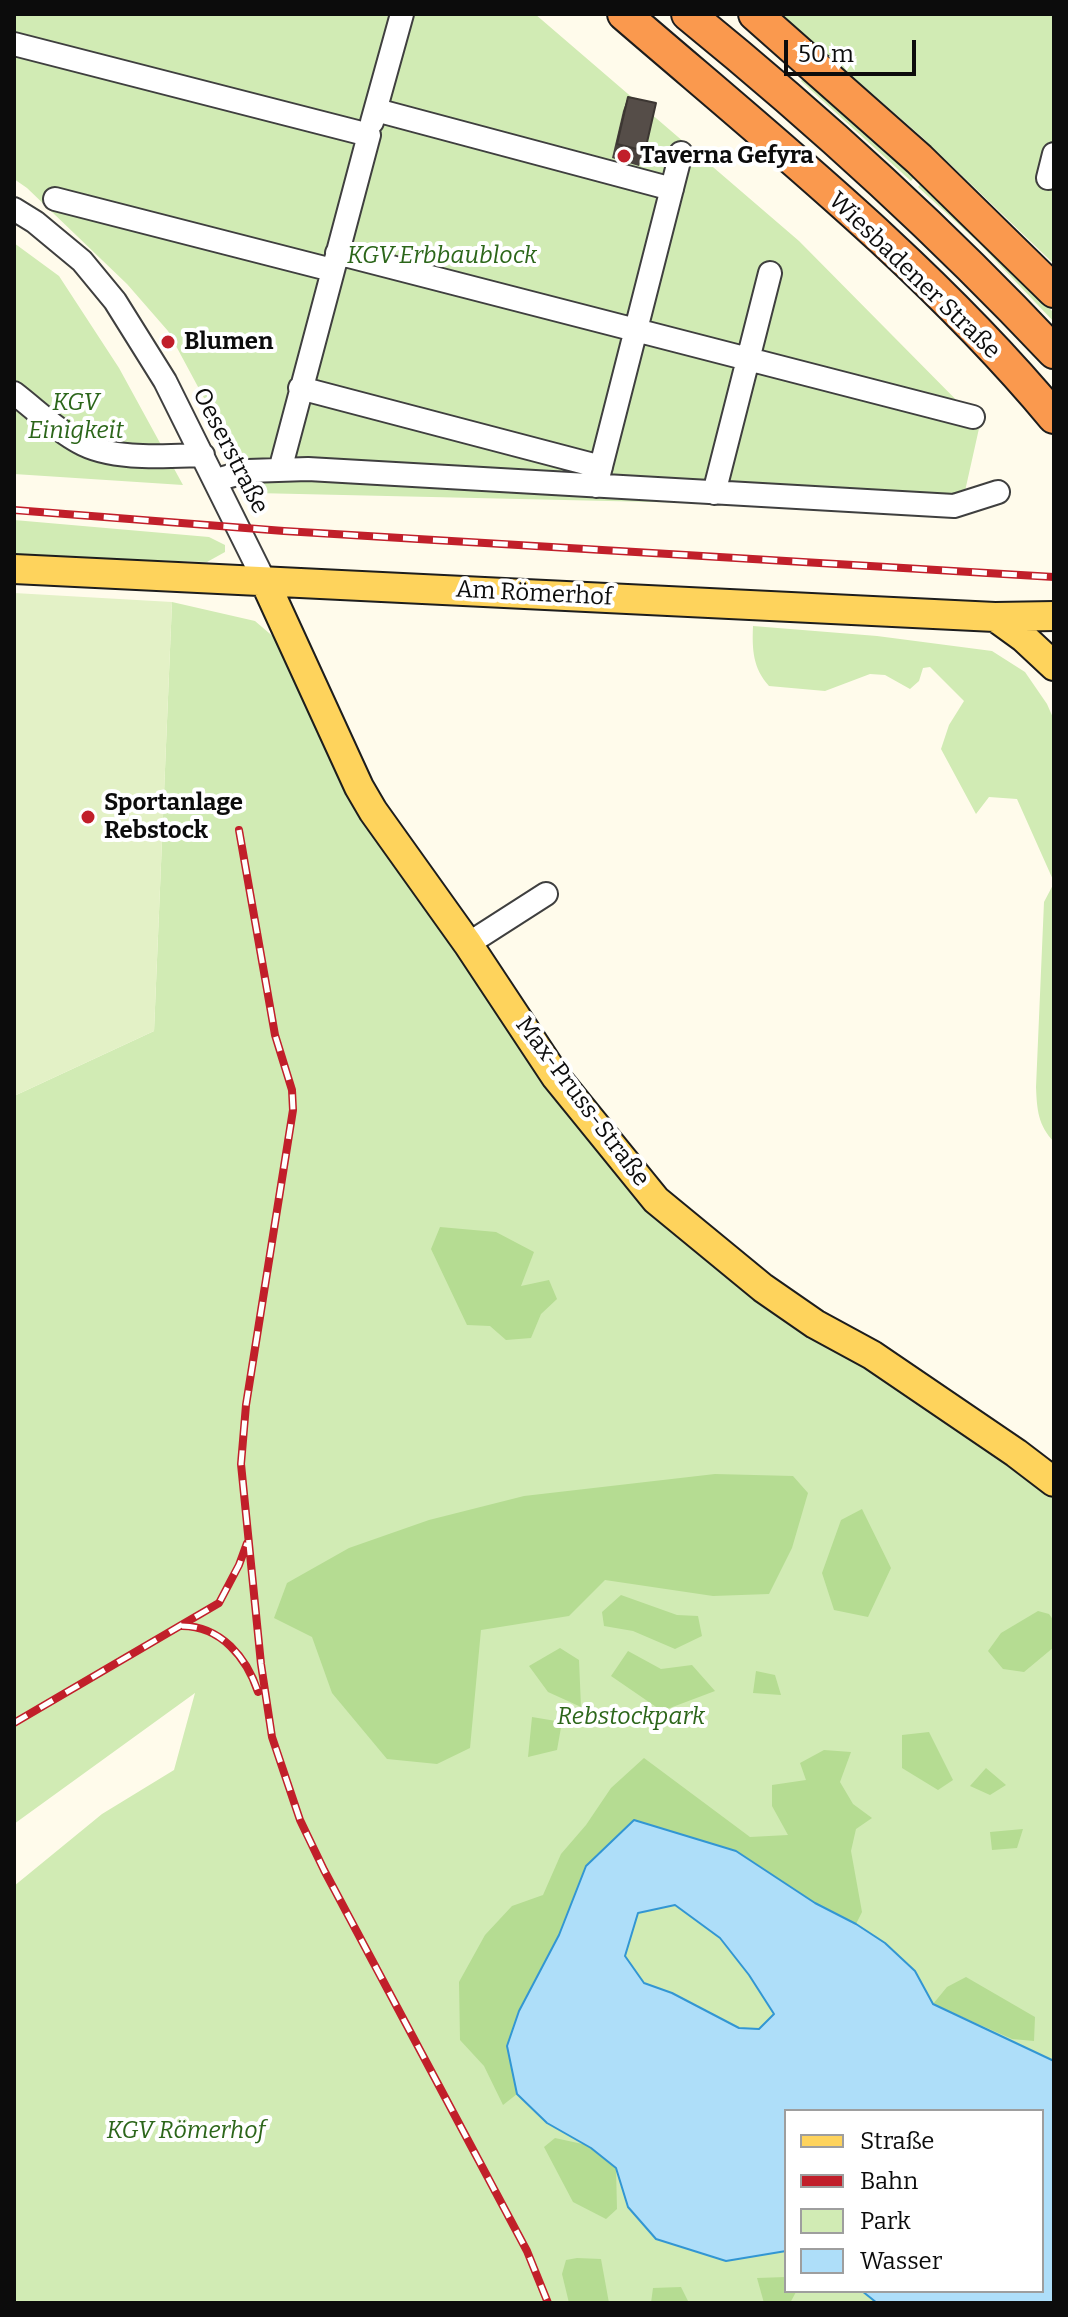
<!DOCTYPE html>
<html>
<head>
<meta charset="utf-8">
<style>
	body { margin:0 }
	#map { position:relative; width:1068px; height:2317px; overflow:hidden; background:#fffbeb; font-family:Bitter,serif }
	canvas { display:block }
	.frame { position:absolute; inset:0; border:16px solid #0c0c0c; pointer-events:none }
	.legend { position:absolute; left:784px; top:2109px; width:260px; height:184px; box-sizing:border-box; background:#fff; border:2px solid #9e9e9e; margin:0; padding:10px 14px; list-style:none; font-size:24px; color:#0c0c0c }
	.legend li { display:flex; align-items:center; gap:16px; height:40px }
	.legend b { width:40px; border:2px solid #9e9e9e }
	.scale { position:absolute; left:784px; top:40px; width:132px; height:36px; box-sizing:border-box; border:4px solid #0c0c0c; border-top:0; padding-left:10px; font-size:24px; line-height:28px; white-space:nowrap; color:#0c0c0c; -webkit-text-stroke:6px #fff; paint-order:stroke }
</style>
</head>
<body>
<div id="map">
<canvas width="1068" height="2317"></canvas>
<div class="frame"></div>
<ul class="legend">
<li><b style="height:10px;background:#fed35c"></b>Straße</li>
<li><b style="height:10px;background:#c11f2a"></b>Bahn</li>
<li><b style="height:22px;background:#d1ebb4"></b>Park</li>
<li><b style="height:22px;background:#aedef9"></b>Wasser</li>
</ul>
<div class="scale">50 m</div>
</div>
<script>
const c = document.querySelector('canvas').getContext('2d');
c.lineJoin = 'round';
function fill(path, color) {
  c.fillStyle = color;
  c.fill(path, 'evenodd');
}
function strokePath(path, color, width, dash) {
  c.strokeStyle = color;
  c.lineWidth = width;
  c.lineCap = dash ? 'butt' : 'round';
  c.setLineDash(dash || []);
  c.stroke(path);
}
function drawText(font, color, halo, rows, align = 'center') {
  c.font = font + ' Bitter,serif';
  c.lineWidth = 8;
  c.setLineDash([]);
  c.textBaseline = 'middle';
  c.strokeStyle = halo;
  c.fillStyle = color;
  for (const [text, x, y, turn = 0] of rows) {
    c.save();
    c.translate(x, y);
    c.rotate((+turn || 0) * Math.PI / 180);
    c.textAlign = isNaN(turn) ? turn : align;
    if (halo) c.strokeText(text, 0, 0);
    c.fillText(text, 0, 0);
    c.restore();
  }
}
const green = new Path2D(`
	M 14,14 L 535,14 L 799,241 L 980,424 L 961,509 L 255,493 L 168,331 L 127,284 L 27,188 L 14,179 Z
	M 781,14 L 1054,14 L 1054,264 L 923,138 Z
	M 805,76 L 916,175 L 911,181 L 801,81 Z
	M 923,181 L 1054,313 L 1054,322 L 978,242 L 918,187 Z
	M 14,243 L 59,276 L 119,368 L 183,485 L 14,474 Z
	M 14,520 L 209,537 L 225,545 L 225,552 L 207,562 L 14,556 Z
	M 172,602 L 255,621 L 276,639 L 367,818 L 646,1204 L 1012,1456 L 1054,1498 L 1054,2303 L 14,2303 L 14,1886 L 102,1814 L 174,1770 L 195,1693 L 14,1824 L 14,1096 L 154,1031 ZM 786,2111 L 1042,2111 L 1042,2291 L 786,2291 Z
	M 753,626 L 877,636 L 992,651 L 1025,672 L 1047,704 L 1054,720 L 1054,882 L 1017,799 L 989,797 L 976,814 L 941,749 L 949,725 L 964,701 L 930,667 L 923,668 L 919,681 L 910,689 L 885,675 L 870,674 L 825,691 L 769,686 C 753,668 752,650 753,626 Z
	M 1054,883 L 1054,1142 C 1038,1125 1037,1110 1036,1087 L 1044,902 Z`);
const forest = new Path2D(`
	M 440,1227 L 496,1232 L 534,1252 L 521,1286 L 549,1280 L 557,1299 L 541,1314 L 531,1338 L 506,1340 L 490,1326 L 467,1325 L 431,1249 Z
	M 715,1474 L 793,1476 L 808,1493 L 792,1548 L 769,1594 L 713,1596 L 605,1580 L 569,1616 L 481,1630 L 470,1748 L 437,1764 L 387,1759 L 332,1693 L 312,1637 L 274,1618 L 287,1583 L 349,1548 L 429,1520 L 524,1496 Z
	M 862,1509 L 891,1568 L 868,1617 L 834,1610 L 822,1573 L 841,1520 Z
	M 621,1595 L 677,1615 L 698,1616 L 702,1636 L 675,1649 L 633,1631 L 604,1626 L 602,1612 Z
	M 1038,1611 L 1049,1614 L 1054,1621 L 1054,1647 L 1024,1672 L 1003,1669 L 988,1651 L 1001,1633 Z
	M 560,1648 L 579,1660 L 581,1707 L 548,1692 L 529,1666 Z
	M 628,1651 L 661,1669 L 692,1665 L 715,1691 L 662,1711 L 611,1676 Z
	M 756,1671 L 775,1675 L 781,1695 L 753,1693 Z
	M 532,1717 L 562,1722 L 557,1750 L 528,1757 Z
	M 929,1732 L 953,1780 L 938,1790 L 902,1768 L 902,1735 Z
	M 824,1750 L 851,1752 L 840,1782 L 853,1804 L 872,1818 L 856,1829 L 851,1851 L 862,1912 L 856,1924 L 815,1903 L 586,1867 L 559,1935 L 519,2011 L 507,2046 L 517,2094 L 503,2105 L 484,2066 L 460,2040 L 459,1982 L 485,1935 L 512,1906 L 543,1895 L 561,1854 L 586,1825 L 611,1788 L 644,1758 L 750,1837 L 788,1835 L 772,1806 L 772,1785 L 806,1780 L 800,1763 Z
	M 986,1768 L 1006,1785 L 990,1795 L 970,1786 Z
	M 1023,1829 L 1017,1848 L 992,1850 L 990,1832 Z
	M 966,1977 L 1035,2017 L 1034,2041 L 1012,2039 L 933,2004 L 947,1987 Z
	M 555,2138 L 587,2145 L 616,2168 L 617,2209 L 606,2219 L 573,2202 L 544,2147 Z
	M 577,2258 L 601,2259 L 609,2303 L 569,2303 L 562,2274 L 566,2260 Z
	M 786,2277 L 786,2291 L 796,2292 L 790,2303 L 764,2303 L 757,2278 Z
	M 681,2287 L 689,2303 L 651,2303 L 653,2288 Z`);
const pitch = new Path2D(`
	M 14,593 L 172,602 L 154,1031 L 14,1096 Z`);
const water = new Path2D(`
	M 634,1820 L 736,1851 L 815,1903 L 856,1924 L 885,1943 L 915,1971 L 933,2004 L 1054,2061 L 1054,2303 L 877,2303 L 862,2291 L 1042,2291 L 1042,2111 L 786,2111 L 786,2251 L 726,2261 L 656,2239 L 628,2207 L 616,2168 L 591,2148 L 547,2123 L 517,2094 L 507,2046 L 519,2011 L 559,1935 L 586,1866 ZM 675,1905 L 720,1938 L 749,1975 L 774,2014 L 759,2029 L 739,2028 L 672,1993 L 644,1983 L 625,1956 L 638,1913 Z`);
const minor = new Path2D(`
	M 14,44 L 369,135 L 280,470
	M 376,110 L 672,189
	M 372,122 L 402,14
	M 1048,178 L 1054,154
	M 55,199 L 332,270
	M 14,209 L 35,222 L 82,261 L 115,301 L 165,381 L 265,582
	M 337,253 L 973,417
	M 300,388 L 601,467
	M 14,393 C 35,409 56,430 79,442 C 112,461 167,456 203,455
	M 216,480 L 248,471 L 308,469 L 954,506 L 998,492
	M 596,486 L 681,153
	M 714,493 L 770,273
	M 468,944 L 546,894`);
const major = new Path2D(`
	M 14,569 L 995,617 L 1054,616
	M 265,582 L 359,787 L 373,811 L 468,944 L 556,1077 L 656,1200 L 763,1288 L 815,1324 L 872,1355 L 1016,1453 L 1054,1482
	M 995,617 L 1024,638 L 1054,666`);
const highway = new Path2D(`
	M 624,14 C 770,140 931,269 1054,417
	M 688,14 C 817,119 940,231 1054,352
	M 755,14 L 919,159 L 1054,291`);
const rail = new Path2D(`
	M 14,510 L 284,531 L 1054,577
	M 239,830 L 275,1035 L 292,1090 L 293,1110 L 246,1405 L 241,1464 L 261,1664 L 272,1737 L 300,1820 L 324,1870 L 527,2251 L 548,2303
	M 182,1626 C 221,1626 247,1658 258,1692
	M 14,1723 L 219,1603 L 239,1565 L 247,1543`);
const wall = new Path2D(`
	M 628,97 L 645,151 L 639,166 L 612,158 L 623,111 Z`);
const building = new Path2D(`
	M 628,97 L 656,103 L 645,151 L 617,144 Z`);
const markers = [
	[624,156,8,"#c11f2a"],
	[168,342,8,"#c11f2a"],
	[88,817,8,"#c11f2a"]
];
const poiNames = [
	["Taverna Gefyra",640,156],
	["Blumen",184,342],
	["Sportanlage",104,803],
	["Rebstock",104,831]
];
const parkNames = [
	["KGV Erbbaublock",442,256],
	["KGV",76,403],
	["Einigkeit",76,431],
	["Rebstockpark",631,1717],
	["KGV Römerhof",186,2131]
];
const streetNames = [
	["Wiesbadener Straße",914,276,44],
	["Oeserstraße",230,451,63],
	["Am Römerhof",534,594,3],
	["Max-Pruss-Straße",582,1102,53]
];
fill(green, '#d1ebb4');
fill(forest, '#b5dc92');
fill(pitch, '#e3f1c6');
fill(water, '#aedef9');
strokePath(water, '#3296d3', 2);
strokePath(minor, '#3f3f3f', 26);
strokePath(major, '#1d1d1d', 32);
strokePath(highway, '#1d1d1d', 36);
strokePath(minor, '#fff', 22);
strokePath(major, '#fed35c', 28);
strokePath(highway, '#fa994e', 32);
strokePath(rail, '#c11f2a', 8);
strokePath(rail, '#fff', 5, [15]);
fill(wall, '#49423e');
fill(building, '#554d48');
strokePath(building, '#3c3632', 2);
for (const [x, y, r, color] of markers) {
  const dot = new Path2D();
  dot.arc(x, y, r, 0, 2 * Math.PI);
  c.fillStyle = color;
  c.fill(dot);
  strokePath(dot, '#fff', 3);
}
drawText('bold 24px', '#0c0c0c', '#fff', poiNames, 'left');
drawText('italic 24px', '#2c661a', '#fff', parkNames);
drawText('24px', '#0c0c0c', '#fff', streetNames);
</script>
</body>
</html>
